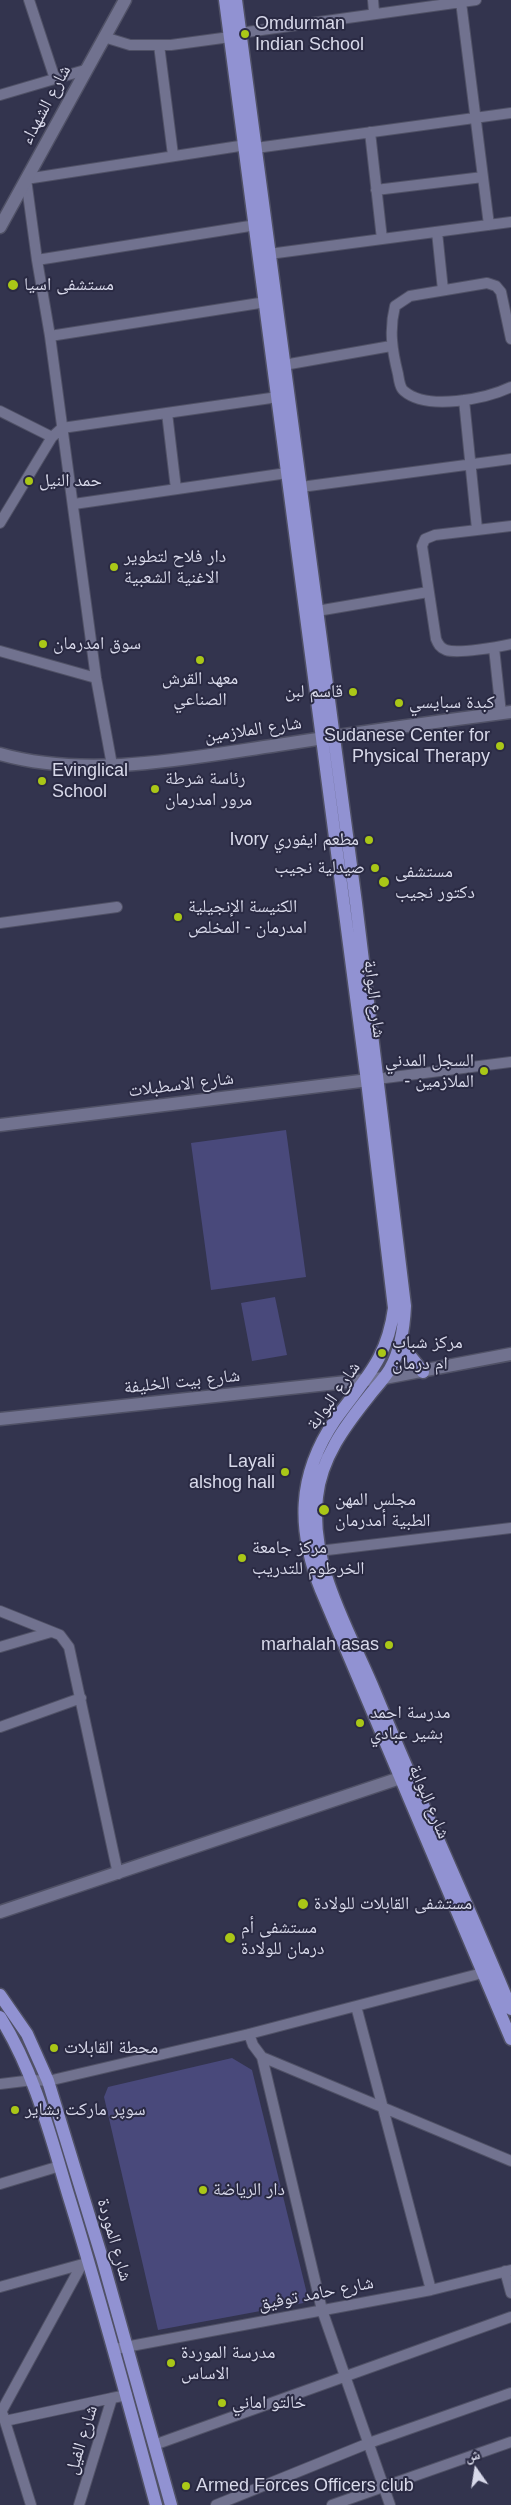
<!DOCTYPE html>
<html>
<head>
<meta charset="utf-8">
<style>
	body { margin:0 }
	#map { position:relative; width:511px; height:2505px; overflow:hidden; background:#33344e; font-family:Arial,"Noto Naskh Arabic",sans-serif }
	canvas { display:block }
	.north { position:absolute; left:451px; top:2445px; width:50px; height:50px; -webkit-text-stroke:4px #2a2a43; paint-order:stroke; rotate:347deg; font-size:14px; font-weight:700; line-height:20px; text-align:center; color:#d8d9ea }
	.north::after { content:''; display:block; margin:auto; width:18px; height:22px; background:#d8d9ea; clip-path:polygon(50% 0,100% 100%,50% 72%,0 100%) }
</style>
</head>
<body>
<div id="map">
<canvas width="511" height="2505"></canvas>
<div class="north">ش</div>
</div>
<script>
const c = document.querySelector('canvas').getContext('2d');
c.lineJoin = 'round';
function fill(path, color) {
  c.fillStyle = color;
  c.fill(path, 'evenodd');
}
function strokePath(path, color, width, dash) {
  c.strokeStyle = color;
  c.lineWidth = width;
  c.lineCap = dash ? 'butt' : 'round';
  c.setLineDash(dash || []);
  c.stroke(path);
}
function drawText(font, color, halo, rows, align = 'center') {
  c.font = font + ' Arial,"Noto Naskh Arabic",sans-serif';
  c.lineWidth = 4;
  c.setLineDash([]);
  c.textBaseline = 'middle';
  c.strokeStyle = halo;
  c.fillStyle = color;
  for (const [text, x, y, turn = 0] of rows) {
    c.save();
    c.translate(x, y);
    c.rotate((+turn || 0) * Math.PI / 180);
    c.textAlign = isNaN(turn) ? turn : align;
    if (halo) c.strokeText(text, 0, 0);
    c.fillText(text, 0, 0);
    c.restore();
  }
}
const green = new Path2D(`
	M 286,1130 L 306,1277 L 211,1290 L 191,1143 Z
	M 275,1297 L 287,1355 L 252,1361 L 241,1303 Z
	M 232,2058 L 252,2070 L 309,2302 L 158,2330 L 104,2097 L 108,2087 Z`);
const street = new Path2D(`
	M 29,0 L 55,79
	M 373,0 L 374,12
	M 461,2 L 489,225
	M 240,33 L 476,0
	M 104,37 L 130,45 L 171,45 L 230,37
	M 159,45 L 173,155
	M 0,95 L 85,70
	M 370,132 L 382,239
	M 256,148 L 511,113
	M 376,190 L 483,177
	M 437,232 L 443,290
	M 269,254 L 511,222
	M 37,260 L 256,225
	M 50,336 L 266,302
	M 511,339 L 501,292 L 496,286 L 487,283 L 410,296 L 395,306 C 389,330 392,350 398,374 C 399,380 400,388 404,391 C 427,411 486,399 511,387
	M 284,365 L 391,346
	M 464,400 L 477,529
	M 0,411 L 52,437 L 62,428 L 278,397
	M 167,413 L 176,489
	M 301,487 L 511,459
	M 74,504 L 287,473
	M 0,523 L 52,437
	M 511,526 L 435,535 L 425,539 L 422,546 L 436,639 C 438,644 440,648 446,650 C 458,654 498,647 511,644
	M 317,611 L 428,592
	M 494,648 L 501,713
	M 0,651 L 96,678
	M 112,765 L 96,678 L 50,336 L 37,260 L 26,179 L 246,145
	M 0,923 L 117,907
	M 377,1079 L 511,1062
	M 319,1551 L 511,1528
	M 0,1611 L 60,1635 L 69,1647 L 118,1874
	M 0,1647 L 51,1632
	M 0,1727 L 81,1698
	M 356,2006 L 431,2290
	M 249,2034 L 253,2045 L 262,2057 L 511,2161
	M 262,2057 L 322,2310 L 390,2505
	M 0,2084 L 33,2080 L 48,2081 L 249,2034 L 490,1971
	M 0,2184 L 60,2166
	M 505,2271 L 511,2293
	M 0,2287 L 83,2264
	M 120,2348 L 431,2290 L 511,2270
	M 0,2414 L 81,2266
	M 3,2415 L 31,2505
	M 5,2421 L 112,2398
	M 154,2445 L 511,2317
	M 79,2505 L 112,2398 L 127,2395
	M 216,2505 L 369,2443 L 511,2393
	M 332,2505 L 511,2442`);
const secondary = new Path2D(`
	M 0,227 L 125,0
	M 0,754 C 88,779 189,758 278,745 C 356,733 433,722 511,712
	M 0,1125 L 377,1079
	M 0,1419 L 384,1378 L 511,1354
	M 0,1912 L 409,1775`);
const primary = new Path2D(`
	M 225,0 L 367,1081 L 394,1308 C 387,1361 364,1379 335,1420 C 297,1476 297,1529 321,1590 L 511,2039
	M 236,0 L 356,903 L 405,1306 C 404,1328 401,1350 390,1369 C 384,1379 376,1387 369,1396 C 345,1426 321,1458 317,1497 C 309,1565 349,1630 374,1690 C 418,1797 467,1902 511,2009
	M 400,1343 L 423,1372
	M 0,1995 L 27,2034 L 48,2081 L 102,2258 L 171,2505
	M 0,2017 C 34,2071 50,2134 68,2194 C 100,2297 128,2401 156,2505`);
const markers = [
	[245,34,5,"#aac717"],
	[13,285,6,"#aac717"],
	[29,481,5,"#aac717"],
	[114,567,5,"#aac717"],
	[43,644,5,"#aac717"],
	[200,660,5,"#aac717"],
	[353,692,5,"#aac717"],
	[399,703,5,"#aac717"],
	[500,746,5,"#aac717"],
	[42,781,5,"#aac717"],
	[155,789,5,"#aac717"],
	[369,840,5,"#aac717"],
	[375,868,5,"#aac717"],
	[384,882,6,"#aac717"],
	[178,917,5,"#aac717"],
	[484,1071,5,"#aac717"],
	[382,1353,5,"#aac717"],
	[285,1472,5,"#aac717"],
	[324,1510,6,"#aac717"],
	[242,1558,5,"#aac717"],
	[389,1645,5,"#aac717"],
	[360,1723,5,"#aac717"],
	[303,1904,6,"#aac717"],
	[230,1938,6,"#aac717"],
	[54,2048,5,"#aac717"],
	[15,2110,5,"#aac717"],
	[203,2190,5,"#aac717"],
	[171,2363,5,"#aac717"],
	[222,2403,5,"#aac717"],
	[186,2486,5,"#aac717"]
];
const poiNames = [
	["Omdurman",255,24],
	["Indian School",255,45],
	["مستشفى اسيا",24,285],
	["حمد النيل",39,481],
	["دار فلاح لتطوير",124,557],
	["الاغنية الشعبية",124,578],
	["سوق امدرمان",53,644],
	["معهد القرش",200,679,"center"],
	["الصناعي",200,700,"center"],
	["قاسم لبن",343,692,"right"],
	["كبدة سبايسي",409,703],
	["Sudanese Center for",490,736,"right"],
	["Physical Therapy",490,757,"right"],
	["Evinglical",52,771],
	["School",52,792],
	["رئاسة شرطة",165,779],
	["مرور امدرمان",165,800],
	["Ivory مطعم ايفوري",359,840,"right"],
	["صيدلية نجيب",365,868,"right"],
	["مستشفى",395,872],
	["دكتور نجيب",395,893],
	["الكنيسة الإنجيلية",188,907],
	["امدرمان - المخلص",188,928],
	["السجل المدني",474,1061,"right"],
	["- الملازمين",474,1082,"right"],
	["مركز شباب",392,1343],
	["ام درمان",392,1364],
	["Layali",275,1462,"right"],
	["alshog hall",275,1483,"right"],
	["مجلس المهن",335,1500],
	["الطبية أمدرمان",335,1521],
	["مركز جامعة",252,1548],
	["الخرطوم للتدريب",252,1569],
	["marhalah asas",379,1645,"right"],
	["مدرسة احمد",370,1713],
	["بشير عبادي",370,1734],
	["مستشفى القابلات للولادة",314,1904],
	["مستشفى أم",241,1928],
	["درمان للولادة",241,1949],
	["محطة القابلات",64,2048],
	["سوپر مارکت بشاير",25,2110],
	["دار الرياضة",213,2190],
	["مدرسة الموردة",181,2353],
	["الاساس",181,2374],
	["خالتو اماني",232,2403],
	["Armed Forces Officers club",196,2486]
];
const streetNames = [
	["شارع الشهداء",46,105,-62],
	["شارع الملازمين",253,730,-8],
	["شارع البوابة",374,999,83],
	["شارع الاسطبلات",181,1085,-7],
	["شارع بيت الخليفة",182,1382,-6],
	["شارع البوابة",334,1396,-55],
	["شارع البوابة",429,1802,67],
	["شارع الموردة",114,2240,74],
	["شارع حامد توفيق",316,2294,-11],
	["شارع الفيل",82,2440,-73]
];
fill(green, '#49497b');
strokePath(street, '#505166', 12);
strokePath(secondary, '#505166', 15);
strokePath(primary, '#505166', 15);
strokePath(street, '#71728f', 10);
strokePath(secondary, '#71728f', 12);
strokePath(primary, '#9192d2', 12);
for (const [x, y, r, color] of markers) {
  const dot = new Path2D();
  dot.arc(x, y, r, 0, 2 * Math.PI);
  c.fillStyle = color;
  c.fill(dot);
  strokePath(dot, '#2a2a43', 2);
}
drawText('18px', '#d8d9ea', '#2a2a43', poiNames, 'left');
drawText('18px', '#d8d9ea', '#2a2a43', streetNames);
</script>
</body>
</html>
